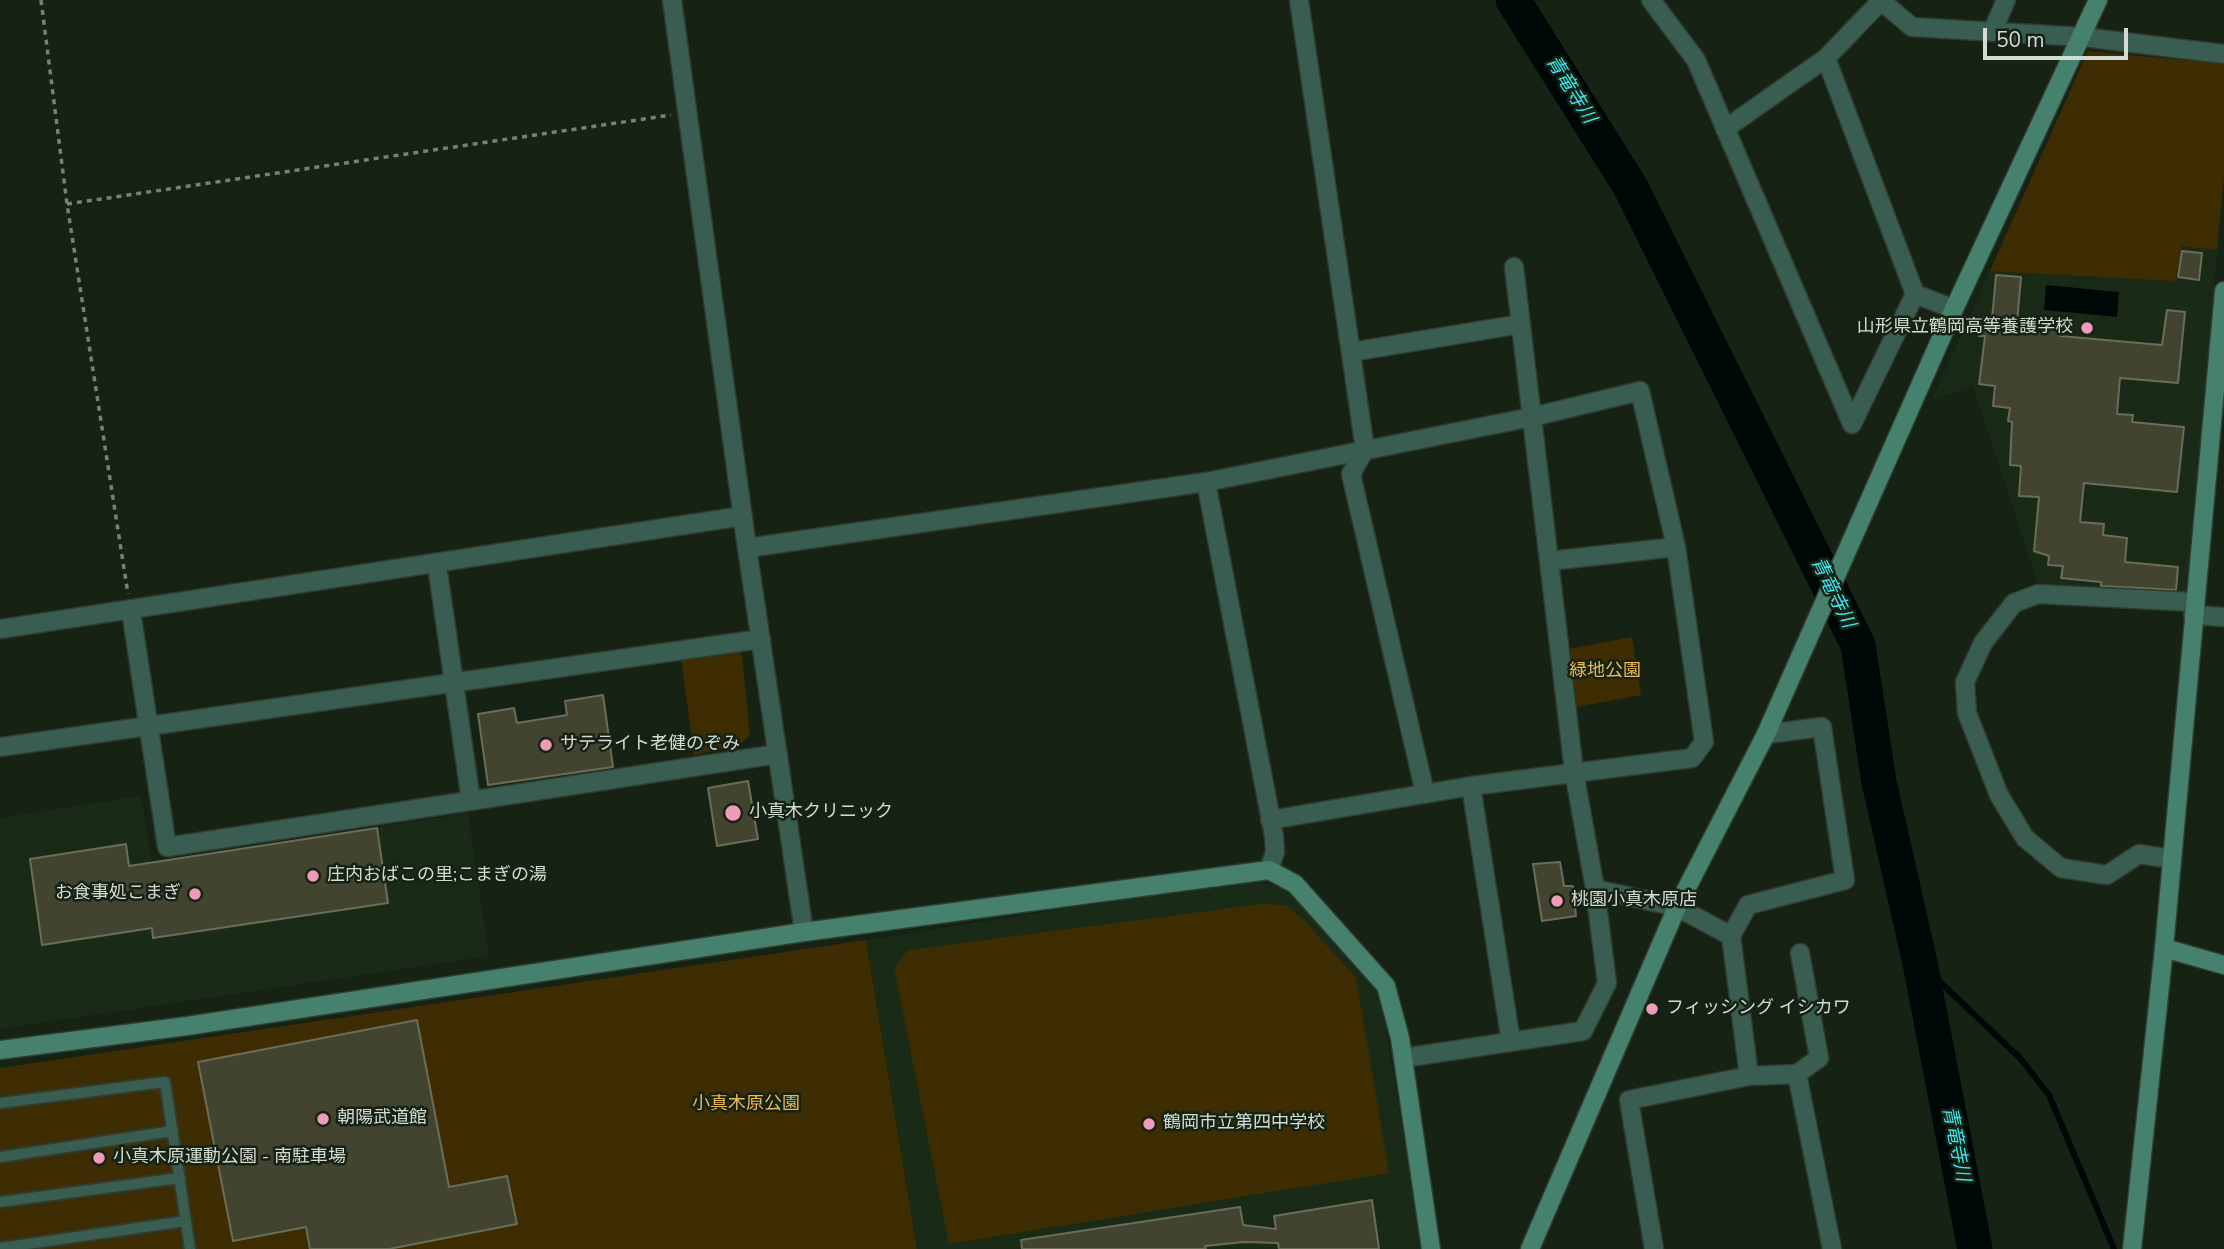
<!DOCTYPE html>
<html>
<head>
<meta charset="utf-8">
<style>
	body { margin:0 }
	#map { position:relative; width:2224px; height:1249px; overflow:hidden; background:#152214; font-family:"Nunito Sans",sans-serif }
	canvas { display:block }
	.scale { position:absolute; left:1983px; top:28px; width:145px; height:32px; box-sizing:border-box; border:4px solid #d3dcd2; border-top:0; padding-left:9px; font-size:21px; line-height:24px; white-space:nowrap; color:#d3dcd2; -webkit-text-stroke:5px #152214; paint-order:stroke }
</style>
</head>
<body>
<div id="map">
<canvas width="2224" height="1249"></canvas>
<div class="scale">50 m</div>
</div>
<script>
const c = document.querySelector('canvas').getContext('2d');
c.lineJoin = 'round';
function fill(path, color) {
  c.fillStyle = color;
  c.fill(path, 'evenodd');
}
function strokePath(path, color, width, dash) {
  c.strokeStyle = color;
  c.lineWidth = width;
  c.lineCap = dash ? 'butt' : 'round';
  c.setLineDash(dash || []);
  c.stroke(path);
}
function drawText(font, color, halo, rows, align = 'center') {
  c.font = font + ' "Nunito Sans","Noto Sans JP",sans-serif';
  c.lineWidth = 5;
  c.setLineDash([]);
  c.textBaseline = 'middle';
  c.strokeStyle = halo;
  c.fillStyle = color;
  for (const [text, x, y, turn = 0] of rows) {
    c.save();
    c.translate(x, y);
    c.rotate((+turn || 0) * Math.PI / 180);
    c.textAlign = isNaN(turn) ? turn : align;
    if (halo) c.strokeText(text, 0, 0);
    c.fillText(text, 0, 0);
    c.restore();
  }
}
const built = new Path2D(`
	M 2088,51 L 2224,64 L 2224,177 L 2185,598 L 2037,582 L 1973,386 L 1932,400 Z
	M 141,796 L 152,863 L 468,813 L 489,956 L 0,1029 L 0,818 Z
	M 1247,880 L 1275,885 L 1289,893 L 1371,980 L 1381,999 L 1422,1249 L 917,1249 L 866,940 Z`);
const green = new Path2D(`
	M 2088,51 L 2224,64 L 2224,177 L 2217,250 L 2182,246 L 2175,281 L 1990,271 Z
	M 1632,637 L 1641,695 L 1577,707 L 1569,649 Z
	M 734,649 L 742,655 L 750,735 L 738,746 L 694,755 L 681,658 Z
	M 1261,904 L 1285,905 L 1303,919 L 1356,978 L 1389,1173 L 949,1244 L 894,968 L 908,950 Z
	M 866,940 L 917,1249 L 0,1249 L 0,1068 Z`);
const water = new Path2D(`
	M 2046,285 L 2119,292 L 2117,317 L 2044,310 Z`);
const stream = new Path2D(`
	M 1920,963 L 2020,1058 L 2049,1095 L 2114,1249`);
const river = new Path2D(`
	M 1513,0 L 1630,186 L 1858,645 L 1879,782 L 1920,963 L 1975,1249`);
const building = new Path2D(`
	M 2182,251 L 2202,253 L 2199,280 L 2178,277 Z
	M 1996,275 L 2021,277 L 2017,322 L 2062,327 L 2060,336 L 2162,345 L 2167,310 L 2185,312 L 2178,383 L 2120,378 L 2117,414 L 2133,415 L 2132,422 L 2184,427 L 2177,492 L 2084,483 L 2080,522 L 2104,524 L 2103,535 L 2127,538 L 2125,562 L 2178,567 L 2176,590 L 2101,586 L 2101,582 L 2061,578 L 2063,566 L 2048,565 L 2049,556 L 2034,551 L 2039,497 L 2019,496 L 2021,466 L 2010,465 L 2012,422 L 2008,421 L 2010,408 L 1993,406 L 1995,386 L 1979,384 L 1985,336 L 1979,336 L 1981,317 L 1992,319 Z
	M 603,695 L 613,767 L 488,785 L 478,714 L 514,708 L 517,723 L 567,715 L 565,701 Z
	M 748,781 L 758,839 L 717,846 L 708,788 Z
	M 377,828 L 388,903 L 153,938 L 152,928 L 42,945 L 30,859 L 126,844 L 129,866 Z
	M 1560,862 L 1564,886 L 1573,886 L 1576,916 L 1542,921 L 1533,864 Z
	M 417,1020 L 449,1187 L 507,1176 L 517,1224 L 389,1249 L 310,1249 L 306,1227 L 233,1241 L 198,1062 Z
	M 1372,1200 L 1379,1249 L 1279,1249 L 1278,1243 L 1244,1242 L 1205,1246 L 1206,1249 L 1022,1249 L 1021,1240 L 1240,1207 L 1243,1225 L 1276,1229 L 1274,1216 Z`);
const path = new Path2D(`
	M 41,0 L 67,204 L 128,594
	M 67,204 L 671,115`);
const lane = new Path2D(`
	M 0,1103 L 165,1082 L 190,1249
	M 0,1157 L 173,1131
	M 0,1202 L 180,1178
	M 0,1248 L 186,1221`);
const street = new Path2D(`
	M 672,0 L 747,548 L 804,932
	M 1299,0 L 1365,449 L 1351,474 L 1425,793
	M 1651,0 L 1696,60 L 1852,424 L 1915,294 L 1826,58
	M 1880,0 L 1912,27 L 2083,37 L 2224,54
	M 1992,32 L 2006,0
	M 1725,129 L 1826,58 L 1882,0
	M 1514,267 L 1574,771 L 1595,889 L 1677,907 L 1731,936
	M 1915,294 L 1954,309
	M 1351,352 L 1521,324
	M 1206,482 L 1274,836 L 1275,852 L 1269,870
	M 747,548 L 1206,482 L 1532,417 L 1640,391 L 1676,547 L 1704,742 L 1692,758 L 1471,786 L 1270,820
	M 1549,561 L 1676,547
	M 437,565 L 471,801
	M 131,611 L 167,847 L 778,754
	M 2193,615 L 2224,617
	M 0,629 L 743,516
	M 0,747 L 761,639
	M 1471,786 L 1511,1042
	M 2172,859 L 2139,854 L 2107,875 L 2061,868 L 2025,838 L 1999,795 L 1967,713 L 1965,682 L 1983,643 L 2014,603 L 2038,594 L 2194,602
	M 1403,1058 L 1583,1031 L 1607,983 L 1595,889
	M 1797,1074 L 1832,1249
	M 1749,1076 L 1797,1074 L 1819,1058 L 1800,953
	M 1654,1249 L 1629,1100 L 1749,1076 L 1731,936 L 1748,905 L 1845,880 L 1822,727 L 1766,734`);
const secondary = new Path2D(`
	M 2164,948 L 2224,965
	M 0,1050 L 187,1026 L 804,932 L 1269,870 L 1295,884 L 1386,986 L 1400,1038 L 1431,1249
	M 1530,1249 L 1677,907 L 1766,734 L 1954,309 L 2098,0
	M 2132,1249 L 2164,948 L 2224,291`);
const markers = [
	[2087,328,7,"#ef9ab8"],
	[546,745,7,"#ef9ab8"],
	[733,813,9,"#ef9ab8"],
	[313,876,7,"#ef9ab8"],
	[195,894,7,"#ef9ab8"],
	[1557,901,7,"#ef9ab8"],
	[1652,1009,7,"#ef9ab8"],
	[323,1119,7,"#ef9ab8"],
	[1149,1124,7,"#ef9ab8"],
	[99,1158,7,"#ef9ab8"]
];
const poiNames = [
	["山形県立鶴岡高等養護学校",2073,328,"right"],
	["サテライト老健のぞみ",560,745],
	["小真木クリニック",749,813],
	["庄内おばこの里;こまぎの湯",327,876],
	["お食事処こまぎ",181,894,"right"],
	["桃園小真木原店",1571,901],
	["フィッシング イシカワ",1666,1009],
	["朝陽武道館",337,1119],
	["鶴岡市立第四中学校",1163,1124],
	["小真木原運動公園 - 南駐車場",113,1158]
];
const parkNames = [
	["緑地公園",1605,672],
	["小真木原公園",746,1105]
];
const waterNames = [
	["青竜寺川",1570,90,58],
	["青竜寺川",1832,593,64],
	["青竜寺川",1955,1144,79]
];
fill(built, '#192b17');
fill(green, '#3e2c03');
fill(water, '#000707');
strokePath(stream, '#000707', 6);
strokePath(river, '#000707', 35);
fill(building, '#424430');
strokePath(building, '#6a6d58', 2);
strokePath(lane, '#303c2f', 14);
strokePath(street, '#303c2f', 21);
strokePath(secondary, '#303c2f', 21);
strokePath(path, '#778276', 3.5, [5, 5]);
strokePath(lane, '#3a5d51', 10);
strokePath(street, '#3a5d51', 18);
strokePath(secondary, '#46816e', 18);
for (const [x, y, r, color] of markers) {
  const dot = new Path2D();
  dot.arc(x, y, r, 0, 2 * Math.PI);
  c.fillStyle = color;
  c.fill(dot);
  strokePath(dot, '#152214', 2.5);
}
drawText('18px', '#d3dcd2', '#152214', poiNames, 'left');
drawText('18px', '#eab951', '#152214', parkNames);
drawText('italic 19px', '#3be6ed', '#152214', waterNames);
</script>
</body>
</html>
